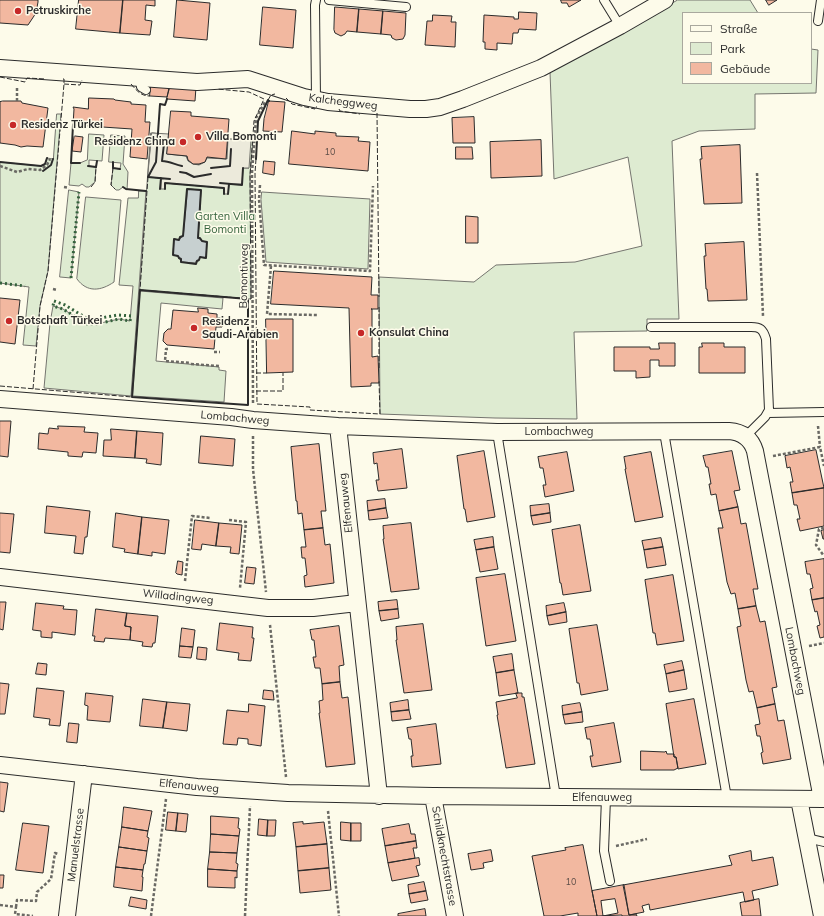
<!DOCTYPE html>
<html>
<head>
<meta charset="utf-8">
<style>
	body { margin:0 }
	#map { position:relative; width:824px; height:916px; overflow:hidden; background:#fdfbea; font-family:Mulish,sans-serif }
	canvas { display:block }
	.legend { position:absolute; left:682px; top:12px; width:130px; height:72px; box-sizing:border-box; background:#fdfbea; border:1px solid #a9a89e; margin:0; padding:5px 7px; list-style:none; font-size:12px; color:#2b2b2b }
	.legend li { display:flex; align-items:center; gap:8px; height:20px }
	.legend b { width:20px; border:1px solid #a9a89e }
</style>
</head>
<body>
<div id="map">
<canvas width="824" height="916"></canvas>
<ul class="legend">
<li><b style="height:5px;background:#fdfbea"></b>Straße</li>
<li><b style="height:11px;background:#deebd1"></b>Park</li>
<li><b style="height:11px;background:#f2b8a0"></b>Gebäude</li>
</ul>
</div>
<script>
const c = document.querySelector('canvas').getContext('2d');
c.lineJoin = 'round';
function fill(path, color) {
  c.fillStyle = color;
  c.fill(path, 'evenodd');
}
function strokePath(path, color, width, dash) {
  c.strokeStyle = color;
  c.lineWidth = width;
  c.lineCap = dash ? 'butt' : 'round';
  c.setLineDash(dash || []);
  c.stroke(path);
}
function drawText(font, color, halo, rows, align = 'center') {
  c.font = font + ' Mulish,sans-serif';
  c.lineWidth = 3;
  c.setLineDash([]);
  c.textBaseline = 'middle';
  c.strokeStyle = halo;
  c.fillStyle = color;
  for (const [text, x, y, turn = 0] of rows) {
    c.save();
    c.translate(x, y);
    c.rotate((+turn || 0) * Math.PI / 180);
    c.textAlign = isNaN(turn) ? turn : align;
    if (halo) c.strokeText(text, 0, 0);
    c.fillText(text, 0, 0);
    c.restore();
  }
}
const green = new Path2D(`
	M 678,0 L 750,0 L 758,13 L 683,13 L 683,83 L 811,83 L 811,49 L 818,50 L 816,93 L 755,94 L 755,129 L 699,131 L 672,141 L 679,319 L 647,319 L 647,331 L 574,332 L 577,419 L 495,418 L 380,414 L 379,277 L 474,282 L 496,265 L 575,262 L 642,246 L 628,157 L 554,179 L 550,72 Z
	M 57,114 L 61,114 L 48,271 L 40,306 L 36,346 L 23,345 L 29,287 L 0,283 L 0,162 L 41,166 L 45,164 L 47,158 L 53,159 Z
	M 151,133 L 162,134 L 152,133 L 148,177 L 170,179 L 161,179 L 164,189 L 165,183 L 224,188 L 229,184 L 220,183 L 243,168 L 249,168 L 227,159 L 207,158 C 201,170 194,163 186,160 C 180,158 173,156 167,155 L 187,156 C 190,166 202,168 207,158 L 226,159 L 228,139 L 253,140 L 250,175 L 251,299 L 140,290 ZM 188,189 L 201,190 L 198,238 L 201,241 L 205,258 L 200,257 L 199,260 L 196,261 L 196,263 L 181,262 L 181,259 L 179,259 L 178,256 L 173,255 L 174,239 L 179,240 L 181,237 L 183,237 Z
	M 89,134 L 104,135 L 102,161 L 89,160 L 89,166 L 96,167 L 95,182 L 89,187 L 86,187 L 82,184 L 79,186 L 69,185 L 71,163 L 80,163 L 87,160 Z
	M 111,135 L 125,136 L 123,164 L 128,172 L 127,190 L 123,187 L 119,190 L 116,190 L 111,185 L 113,168 L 120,169 L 121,163 L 109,162 Z
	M 69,190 L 79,192 L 71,278 L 60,277 Z
	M 139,191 L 146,191 L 131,396 L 44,388 L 50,323 L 53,306 L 63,309 L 87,324 L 96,324 L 119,319 L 130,321 L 133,286 L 119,285 L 128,198 L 138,198 Z
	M 262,192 L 370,199 L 368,269 L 266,262 L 261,200 Z
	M 86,197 L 121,200 L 114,282 C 101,291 87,293 77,279 Z
	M 140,291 L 223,298 L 222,309 L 161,303 L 156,361 L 219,367 L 219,370 L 226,371 L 224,402 L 133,396 Z`);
const parking = new Path2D(`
	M 152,133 L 169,134 L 167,154 L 186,156 L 188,161 L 193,164 L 199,165 L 205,162 L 207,158 L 227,159 L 228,139 L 251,140 L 249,168 L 243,168 L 242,184 L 229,184 L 228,194 L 224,194 L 224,188 L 165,183 L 165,189 L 161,189 L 161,178 L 148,177 Z`);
const water = new Path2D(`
	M 188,189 L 201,190 L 198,238 L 202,241 L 207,242 L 206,258 L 200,257 L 199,260 L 196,261 L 196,263 L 181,262 L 181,259 L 179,258 L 178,256 L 173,255 L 174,239 L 179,240 L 183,236 Z`);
const building = new Path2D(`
	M 0,0 L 38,0 L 38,2 L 36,13 L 28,25 L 0,23 Z
	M 79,0 L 123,0 L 120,33 L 76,29 Z
	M 123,0 L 155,0 L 155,6 L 146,5 L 145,20 L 152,21 L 150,35 L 120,33 Z
	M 177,0 L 210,3 L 207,40 L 174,37 Z
	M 561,0 L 581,0 L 569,7 L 567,3 L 562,3 Z
	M 766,0 L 777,0 L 769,5 Z
	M 263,7 L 296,10 L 293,48 L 260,45 Z
	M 335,7 L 359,9 L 357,32 L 347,31 L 345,34 L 341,36 L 335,33 L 334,30 Z
	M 359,9 L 383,11 L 381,34 L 357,32 Z
	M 383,11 L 406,13 L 405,35 L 403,39 L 396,40 L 392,38 L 391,35 L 381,34 Z
	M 519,12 L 537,13 L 536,30 L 519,29 L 518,33 L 513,33 L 512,44 L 497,43 L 497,50 L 485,49 L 485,42 L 483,42 L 484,15 L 514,17 L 514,19 L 518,19 Z
	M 433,15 L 452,16 L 451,22 L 456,22 L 455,47 L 425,45 L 427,21 L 432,21 Z
	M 151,85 L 170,86 L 167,97 L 150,96 Z
	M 170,85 L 196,87 L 195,101 L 167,99 Z
	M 89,98 L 114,99 L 115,100 L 131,102 L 131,104 L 146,105 L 145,122 L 150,122 L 147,159 L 130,157 L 132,129 L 73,125 L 74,109 L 73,107 L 88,109 Z
	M 3,101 L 21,101 L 22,103 L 48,108 L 43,147 L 27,146 L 21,147 L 15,145 L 0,143 L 0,102 Z
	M 269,101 L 285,102 L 282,132 L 263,131 L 264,119 Z
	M 171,111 L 191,112 L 191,116 L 229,119 L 226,159 L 207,157 L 205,162 L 199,164 L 193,164 L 188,160 L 187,156 L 167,154 Z
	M 474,117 L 475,143 L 453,143 L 452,118 Z
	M 292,131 L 315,134 L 315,131 L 336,133 L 336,136 L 359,137 L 358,141 L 370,142 L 368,171 L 289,164 Z
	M 75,136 L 83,137 L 81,152 L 72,151 L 74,137 Z
	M 541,140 L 542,176 L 491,178 L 490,142 Z
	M 740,145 L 742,203 L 704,204 L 700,159 L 702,159 L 701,147 Z
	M 456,147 L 472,147 L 473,159 L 456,159 Z
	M 264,161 L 275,162 L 274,175 L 263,173 Z
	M 466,216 L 478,217 L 478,243 L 466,243 Z
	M 744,242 L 747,300 L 708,301 L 707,289 L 706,289 L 704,256 L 706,256 L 705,244 Z
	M 274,271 L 372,277 L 371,295 L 378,295 L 378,309 L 371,309 L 372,309 L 372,357 L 378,356 L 379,383 L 371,383 L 371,386 L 351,387 L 349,308 L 271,304 Z
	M 0,298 L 20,300 L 15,344 L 0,342 Z
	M 198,308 L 208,309 L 208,313 L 217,314 L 217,318 L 223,318 L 222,327 L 216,327 L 214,349 L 167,345 L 163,341 L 164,333 L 168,329 L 171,329 L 173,310 L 198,312 Z
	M 266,319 L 293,319 L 293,372 L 267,373 Z
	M 659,343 L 675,343 L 675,366 L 659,366 L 659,360 L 650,360 L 650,377 L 636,378 L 636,371 L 614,371 L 614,347 L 650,347 L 650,349 L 659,349 Z
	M 702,343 L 724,343 L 724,347 L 745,347 L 745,373 L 699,373 L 699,347 L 702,347 Z
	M 0,421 L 11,421 L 8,457 L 0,456 Z
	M 58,426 L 85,427 L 84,432 L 98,433 L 96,453 L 83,452 L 82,457 L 68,456 L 68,452 L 38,449 L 39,433 L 48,434 L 49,428 L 58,429 Z
	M 111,429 L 137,431 L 135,458 L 103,456 L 104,440 L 111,440 Z
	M 137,431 L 163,433 L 161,465 L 146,463 L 147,459 L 135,458 Z
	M 201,436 L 235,439 L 233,466 L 199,463 Z
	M 319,444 L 326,511 L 321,511 L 323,528 L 304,530 L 302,513 L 298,514 L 297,501 L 296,501 L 291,447 Z
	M 402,449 L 407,488 L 378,491 L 376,480 L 379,480 L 377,463 L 374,464 L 373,453 Z
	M 816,450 L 824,488 L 792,493 L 790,482 L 793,482 L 790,467 L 787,468 L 785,456 Z
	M 484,451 L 495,517 L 467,522 L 465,509 L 464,509 L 457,456 Z
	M 732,451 L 740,490 L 734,491 L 738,507 L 719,511 L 716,494 L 711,495 L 709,484 L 711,484 L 708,467 L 706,467 L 703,456 Z
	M 567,452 L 574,491 L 545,497 L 543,485 L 546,485 L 543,468 L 540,468 L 538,457 Z
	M 651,452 L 663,517 L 635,522 L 625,469 L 626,469 L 624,457 Z
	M 824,488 L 824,526 L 800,531 L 797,519 L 800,519 L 797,505 L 794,505 L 792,493 Z
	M 385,499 L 386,508 L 368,511 L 367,501 Z
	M 549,504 L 550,513 L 531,516 L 530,506 Z
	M 47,506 L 90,511 L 87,537 L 85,537 L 83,554 L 74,553 L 76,536 L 45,533 Z
	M 738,507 L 741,524 L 746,523 L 758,589 L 753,589 L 756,606 L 738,609 L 735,593 L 731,594 L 727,582 L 718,528 L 723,528 L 719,511 Z
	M 386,508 L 388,518 L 369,520 L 368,511 Z
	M 0,513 L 14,514 L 10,553 L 0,552 Z
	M 116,513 L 142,517 L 138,554 L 124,552 L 125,549 L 113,547 Z
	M 550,513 L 551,522 L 533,525 L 531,516 Z
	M 142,517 L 169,520 L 165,554 L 152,552 L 152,556 L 138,554 Z
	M 195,520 L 219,523 L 216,546 L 202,544 L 201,550 L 192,549 Z
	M 219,523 L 242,525 L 239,554 L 230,553 L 231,547 L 216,546 Z
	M 411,523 L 419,589 L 391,592 L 383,539 L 384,539 L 383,526 Z
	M 580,525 L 591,591 L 563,595 L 561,583 L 560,583 L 552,530 Z
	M 323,528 L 325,545 L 330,544 L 334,583 L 305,587 L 304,576 L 307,575 L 305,558 L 302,558 L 301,547 L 306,547 L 304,530 Z
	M 824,530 L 824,539 L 823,539 L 821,531 Z
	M 493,537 L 494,547 L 476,550 L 474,540 Z
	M 661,538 L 663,547 L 644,550 L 642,541 Z
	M 494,547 L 498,569 L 480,572 L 476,550 Z
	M 663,547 L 666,565 L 647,568 L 644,550 Z
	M 824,559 L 824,598 L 812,600 L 810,589 L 813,588 L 810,574 L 807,574 L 805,562 Z
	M 178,561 L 183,562 L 182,575 L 177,574 L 176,573 Z
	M 247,567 L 256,568 L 254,584 L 245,583 Z
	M 505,574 L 516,641 L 486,646 L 476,578 Z
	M 673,575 L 684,641 L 657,645 L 655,633 L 653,633 L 645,580 Z
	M 824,598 L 824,637 L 820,638 L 817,626 L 820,625 L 817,611 L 815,612 L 812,600 Z
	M 397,600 L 398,609 L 379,611 L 378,602 Z
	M 0,602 L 6,602 L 3,630 L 0,629 Z
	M 36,603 L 64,606 L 63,609 L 77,610 L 75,635 L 52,632 L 52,638 L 41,637 L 41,631 L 33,630 Z
	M 564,603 L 566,612 L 547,616 L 546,606 Z
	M 756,606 L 760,622 L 765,621 L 777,687 L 772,688 L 775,704 L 757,708 L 753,691 L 749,692 L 746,680 L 737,627 L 741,626 L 738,609 Z
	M 96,609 L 127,613 L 125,626 L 131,627 L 130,640 L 105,638 L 104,642 L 94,641 L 95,636 L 93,636 Z
	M 398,609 L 399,618 L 381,621 L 379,611 Z
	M 566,612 L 567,622 L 549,625 L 547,616 Z
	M 127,613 L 158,616 L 155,643 L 153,643 L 152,647 L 142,646 L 143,642 L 130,640 L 131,627 L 125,626 Z
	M 220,623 L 253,627 L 252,638 L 254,638 L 251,661 L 238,660 L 239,653 L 217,650 Z
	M 423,624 L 432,690 L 404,693 L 396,640 L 397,640 L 396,627 Z
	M 597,625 L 608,690 L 581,695 L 579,683 L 577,683 L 569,629 Z
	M 339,626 L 344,665 L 339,666 L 340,682 L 322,684 L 320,668 L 315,668 L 313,657 L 316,657 L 314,640 L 312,640 L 310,630 Z
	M 182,628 L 195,630 L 193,647 L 180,646 Z
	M 180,646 L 193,647 L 191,658 L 179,657 Z
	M 198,647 L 207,648 L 206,660 L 197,659 Z
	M 512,654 L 514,670 L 496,673 L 493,657 Z
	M 682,661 L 684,670 L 666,674 L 664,665 Z
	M 38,663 L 47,664 L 46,675 L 36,674 Z
	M 514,670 L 518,693 L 499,696 L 496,673 Z
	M 684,670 L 687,689 L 669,692 L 666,674 Z
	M 340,682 L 342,698 L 348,697 L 355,764 L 326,767 L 319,713 L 320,713 L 319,701 L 323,700 L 322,684 Z
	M 0,683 L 9,684 L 5,714 L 0,714 Z
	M 37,688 L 64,691 L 60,726 L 49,725 L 50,719 L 34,717 Z
	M 264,690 L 273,691 L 274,700 L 263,699 Z
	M 86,693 L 113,696 L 110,722 L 87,720 L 88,706 L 85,705 Z
	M 516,693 L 522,693 L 522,697 L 524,697 L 535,764 L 506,768 L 497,715 L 498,715 L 496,702 L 517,698 Z
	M 143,699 L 167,702 L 163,728 L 140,726 Z
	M 694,699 L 706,764 L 678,769 L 676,757 L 674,757 L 666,704 Z
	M 408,700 L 409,710 L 391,712 L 390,703 Z
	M 167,702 L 190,704 L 187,731 L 163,728 Z
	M 580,703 L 582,712 L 563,715 L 562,706 Z
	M 249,704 L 265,706 L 261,746 L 248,744 L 248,739 L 238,738 L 237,745 L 223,744 L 227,710 L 248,712 Z
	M 775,704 L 778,721 L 784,720 L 791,759 L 763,764 L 761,753 L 763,752 L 760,736 L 757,736 L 755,725 L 760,724 L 757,708 Z
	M 409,710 L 411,719 L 392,721 L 391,712 Z
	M 582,712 L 583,722 L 565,724 L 563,715 Z
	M 69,723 L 79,724 L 77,743 L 67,742 Z
	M 614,723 L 621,762 L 592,767 L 590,756 L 593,756 L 590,739 L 587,739 L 585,728 Z
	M 436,724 L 441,764 L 412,767 L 411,756 L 413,756 L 411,739 L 409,739 L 407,728 Z
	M 641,751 L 665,752 L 666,751 L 667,754 L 674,754 L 674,757 L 676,757 L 678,768 L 674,770 L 641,770 Z
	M 0,782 L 8,783 L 4,812 L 0,811 Z
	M 124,807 L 152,811 L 148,831 L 122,827 Z
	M 168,812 L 178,813 L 176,831 L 166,830 Z
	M 178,813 L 188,814 L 186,832 L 176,831 Z
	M 211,816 L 239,818 L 238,828 L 240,829 L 239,836 L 211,834 Z
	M 259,819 L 268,820 L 267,836 L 258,835 Z
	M 268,820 L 276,820 L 275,836 L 267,836 Z
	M 303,822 L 303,824 L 324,822 L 327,844 L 296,847 L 293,823 Z
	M 341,822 L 351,823 L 351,841 L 341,840 Z
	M 23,823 L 49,826 L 43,873 L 16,870 Z
	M 351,823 L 361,823 L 361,841 L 351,841 Z
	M 409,824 L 411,834 L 415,834 L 416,841 L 385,846 L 382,829 Z
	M 122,827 L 148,831 L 147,837 L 149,838 L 147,851 L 119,847 Z
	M 211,834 L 239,836 L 237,853 L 210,852 Z
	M 416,841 L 417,848 L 413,848 L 415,858 L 388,863 L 385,846 Z
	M 327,844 L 329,868 L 298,871 L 296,847 Z
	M 583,845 L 597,916 L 578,916 L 578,913 L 560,916 L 544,916 L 532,856 L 566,850 L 565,848 Z
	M 119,847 L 147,851 L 145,864 L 144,864 L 143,870 L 116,867 Z
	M 491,850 L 493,861 L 483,863 L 484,868 L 471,870 L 468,854 Z
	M 751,851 L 752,861 L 773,857 L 778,885 L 752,891 L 754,900 L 745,902 L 743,892 L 650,910 L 649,904 L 642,906 L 644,912 L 629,915 L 623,885 L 732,865 L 729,856 Z
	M 210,852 L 237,853 L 236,863 L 238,864 L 237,871 L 208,869 Z
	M 419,858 L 420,865 L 416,866 L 419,876 L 392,881 L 388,863 Z
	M 116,867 L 143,870 L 142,877 L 143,877 L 142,891 L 114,887 Z
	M 329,868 L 331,890 L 300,893 L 298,871 Z
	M 208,869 L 237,871 L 237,878 L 235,877 L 235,888 L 208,887 Z
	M 0,875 L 4,875 L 3,888 L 0,888 Z
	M 424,882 L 426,891 L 409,894 L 408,885 Z
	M 624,885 L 629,915 L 636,914 L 637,916 L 622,916 L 622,915 L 597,916 L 592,891 ZM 615,899 L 618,913 L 603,916 L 601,901 Z
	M 426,891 L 428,900 L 411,903 L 409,894 Z
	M 131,897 L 147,900 L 146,909 L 129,906 Z
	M 759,899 L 761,916 L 742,916 L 740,903 Z
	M 425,909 L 426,916 L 398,916 L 398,914 Z`);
const path = new Path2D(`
	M 17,101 L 17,86
	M 0,166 L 17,172 L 28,169 L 40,170 L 47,165 L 50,159
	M 757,173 L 763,316
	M 260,185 L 259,199 L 264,265 L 370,271 L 373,186
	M 64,187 L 69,188
	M 271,266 L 267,314 L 317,315
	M 53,289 L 57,290
	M 168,349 L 166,349 L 165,361 L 191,363
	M 214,352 L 220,352
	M 191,364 L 219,366
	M 253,403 L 252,173 L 256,118 L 265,102
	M 818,426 L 820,447
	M 253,436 L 253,469 L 266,592
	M 773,456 L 820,447 L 824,466
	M 229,520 L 246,522 L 240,588
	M 824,528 L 819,529 L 816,545 L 824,556
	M 185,581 L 192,516 L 210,518
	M 270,625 L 286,777
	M 809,646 L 824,643
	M 328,811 L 339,916
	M 616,846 L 647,839
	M 0,905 L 16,907 L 15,914 L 33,916
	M 16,907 L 17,900 L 36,901 L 37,892 L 51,879 L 55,853 L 58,854
	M 151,916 L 166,799
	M 245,916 L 250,806`);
const lane = new Path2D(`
	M 329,0 L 406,7
	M 604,0 L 620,26
	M 818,21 L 821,0
	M 139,78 L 141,87 L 146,90
	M 316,99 L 315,5 L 316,0
	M 651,327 L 751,327 C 760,327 763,329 766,339 L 769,410 L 765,417 L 746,436
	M 768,413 L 824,412
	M 497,432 L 556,797
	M 664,432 L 727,798
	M 606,798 L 604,851 L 610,881
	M 807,838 L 824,842`);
const street = new Path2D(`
	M 0,68 L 197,82 L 248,79 L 304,97 L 328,102 L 410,109 L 426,109 L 440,107 L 463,99 L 541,68 L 620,26 L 665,0
	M 0,399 L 231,417 L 253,420 L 338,426 L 497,432 L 729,431 C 742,432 751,438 755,451 L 822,799
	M 338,426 L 379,796
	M 0,577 L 268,608 L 313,608 L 357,603
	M 0,765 L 197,787 L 288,793 L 433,796 L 824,799
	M 433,796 L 455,916
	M 799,799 L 822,916
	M 67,916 L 84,774`);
const hedge = new Path2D(`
	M 71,278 L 79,192
	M 0,283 L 25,286
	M 54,301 L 65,305 L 88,319 L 95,319 L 118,315 L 131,316 L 130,321 L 119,319 L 96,324 L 87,324 L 63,309 L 53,306 Z`);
const fence = new Path2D(`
	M 0,77 L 25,82 L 27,78 L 45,79
	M 64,84 L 80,85 L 82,80
	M 131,84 C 137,91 141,96 150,96
	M 286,98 L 292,104 L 315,109 L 315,107 L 317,107
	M 268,100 L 271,95 L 275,94
	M 339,109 L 340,111 L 360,114
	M 377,113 L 379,297
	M 256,159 L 255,173 L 257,404 L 310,407 L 310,410 L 380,414 L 379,381
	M 113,168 L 111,185 L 115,189
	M 148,177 L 140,290 L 251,299 L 250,175 L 254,121 L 264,99 L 249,92 L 217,89
	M 91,187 L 95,182 L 96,167
	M 379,307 L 379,369
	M 256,373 L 267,373
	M 0,386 L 132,397
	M 33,389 L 40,306 L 48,271 L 64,84 L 64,79 L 63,79
	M 256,391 L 283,391 L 283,373`);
const wall = new Path2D(`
	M 167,99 L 165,105 L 160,104 L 156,162 L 148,177 L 170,179
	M 73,125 L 71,163 L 80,163
	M 164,144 L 162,161 C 170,161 175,165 182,166
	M 256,159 L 258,121 L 268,100 L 269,101
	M 0,162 L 41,166 L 45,164 L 47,158
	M 113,162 L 113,168 L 120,169
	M 88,166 L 96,167 L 97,161
	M 211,168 L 230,166 L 231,149
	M 43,171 L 51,165 L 53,159
	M 180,172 L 186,173 L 194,177 L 211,174
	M 220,183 L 242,185 L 243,168
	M 123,187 L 126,189 L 146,191
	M 160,189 L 161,178
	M 165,189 L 165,183 L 224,188 L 224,194
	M 187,189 L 201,190 L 198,238 L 200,238 L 202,241 L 207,242 L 206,258 L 200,257 L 199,260 L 197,261 L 196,264 L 181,262 L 181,259 L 179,258 L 178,256 L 173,255 L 174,239 L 179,240 L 180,237 L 183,236 Z
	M 228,194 L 229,184
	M 140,290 L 248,299 L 248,405 L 132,397 Z`);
const markers = [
	[18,11,4,"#c62828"],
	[13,125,4,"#c62828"],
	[198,137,4,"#c62828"],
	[183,142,4,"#c62828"],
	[9,321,4,"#c62828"],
	[194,328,4,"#c62828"],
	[361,333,4,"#c62828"]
];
const numberNames = [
	["10",330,152],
	["10",571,882]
];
const poiNames = [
	["Petruskirche",26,11],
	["Residenz Türkei",21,125],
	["Villa Bomonti",206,137],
	["Residenz China",175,142,"right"],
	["Botschaft Türkei",17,321],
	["Residenz",202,322],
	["Saudi-Arabien",202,335],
	["Konsulat China",369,333]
];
const streetNames = [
	["Kalcheggweg",343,102,7],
	["Bomontiweg",244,276,-89],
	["Lombachweg",235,418,5],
	["Lombachweg",559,432],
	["Elfenauweg",346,503,-96],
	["Willadingweg",178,597,6],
	["Lombachweg",795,661,79],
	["Elfenauweg",189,786,6],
	["Elfenauweg",602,798],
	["Manuelstrasse",76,845,-83],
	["Schildknechtstrasse",444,856,80]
];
const parkNames = [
	["Garten Villa",225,217],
	["Bomonti",225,230]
];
fill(green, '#deebd1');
strokePath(green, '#74746e', 1);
fill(parking, '#eceadb');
strokePath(parking, '#74746e', 1);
fill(water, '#c7d0d0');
strokePath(water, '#74746e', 1);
fill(building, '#f2b8a0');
strokePath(building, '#2b2b2b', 1);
strokePath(lane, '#2b2b2b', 10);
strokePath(street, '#2b2b2b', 18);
strokePath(path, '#6a6964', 2.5, [3, 2]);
strokePath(lane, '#fdfbea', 8);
strokePath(street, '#fdfbea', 16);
strokePath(hedge, '#34623c', 3, [2, 3]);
strokePath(fence, '#2b2b2b', 1, [5, 2]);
strokePath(wall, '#2b2b2b', 2);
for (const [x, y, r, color] of markers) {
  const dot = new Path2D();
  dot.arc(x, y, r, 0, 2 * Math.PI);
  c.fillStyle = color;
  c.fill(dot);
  strokePath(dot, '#fdfbea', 1.5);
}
drawText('9px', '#5d4e48', null, numberNames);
drawText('bold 11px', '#2b2b2b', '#fdfbea', poiNames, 'left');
drawText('11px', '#2b2b2b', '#fdfbea', streetNames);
drawText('11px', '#34623c', '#fdfbea', parkNames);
</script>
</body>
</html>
